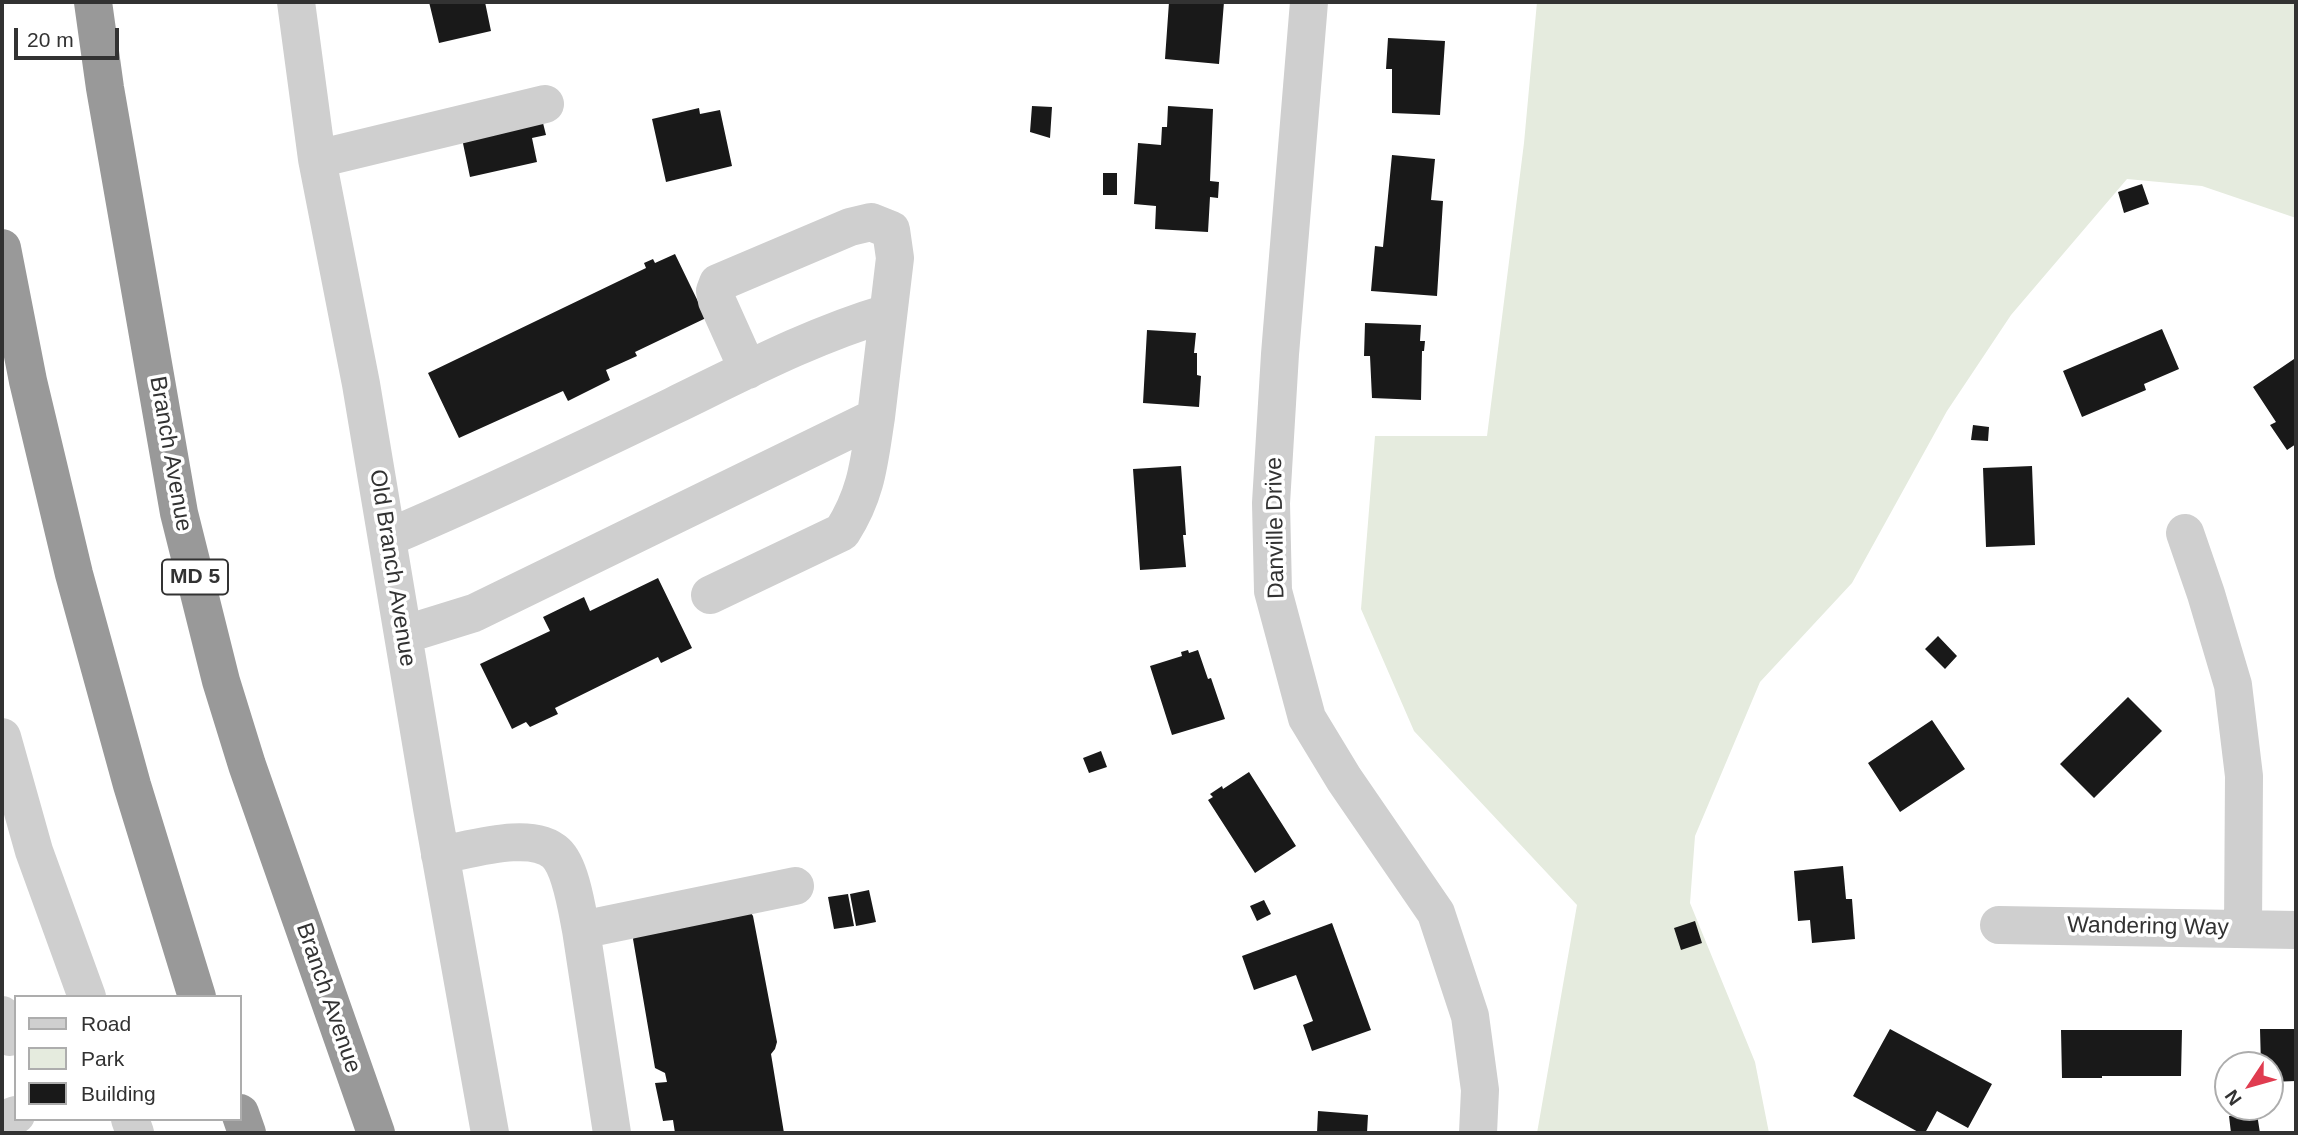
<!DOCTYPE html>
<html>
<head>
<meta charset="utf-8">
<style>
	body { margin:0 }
	#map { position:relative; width:2298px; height:1135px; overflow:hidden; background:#fff; font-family:Helvetica,sans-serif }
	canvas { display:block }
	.frame { position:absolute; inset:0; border:4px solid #323232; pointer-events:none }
	.legend { position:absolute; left:14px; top:995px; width:228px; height:126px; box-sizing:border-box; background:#fff; border:2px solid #adadad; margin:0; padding:9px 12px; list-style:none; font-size:21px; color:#323232 }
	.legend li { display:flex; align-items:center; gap:14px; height:35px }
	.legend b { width:35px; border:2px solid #adadad }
	.north { position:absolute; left:2214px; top:1051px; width:70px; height:70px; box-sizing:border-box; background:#fff; border:2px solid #adadad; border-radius:50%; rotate:234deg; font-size:19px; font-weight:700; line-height:28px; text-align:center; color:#323232 }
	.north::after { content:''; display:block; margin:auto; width:24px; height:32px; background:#e03c50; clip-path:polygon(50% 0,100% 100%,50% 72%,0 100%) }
	.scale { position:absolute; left:14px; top:28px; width:105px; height:32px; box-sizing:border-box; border:4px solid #323232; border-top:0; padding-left:9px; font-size:21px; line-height:24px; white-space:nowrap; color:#323232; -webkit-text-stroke:5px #fff; paint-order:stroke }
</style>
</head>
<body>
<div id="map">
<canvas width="2298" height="1135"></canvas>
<div class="frame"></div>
<ul class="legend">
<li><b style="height:9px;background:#cfcfcf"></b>Road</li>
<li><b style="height:19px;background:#e5ebde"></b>Park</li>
<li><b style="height:19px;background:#191919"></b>Building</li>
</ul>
<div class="north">N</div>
<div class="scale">20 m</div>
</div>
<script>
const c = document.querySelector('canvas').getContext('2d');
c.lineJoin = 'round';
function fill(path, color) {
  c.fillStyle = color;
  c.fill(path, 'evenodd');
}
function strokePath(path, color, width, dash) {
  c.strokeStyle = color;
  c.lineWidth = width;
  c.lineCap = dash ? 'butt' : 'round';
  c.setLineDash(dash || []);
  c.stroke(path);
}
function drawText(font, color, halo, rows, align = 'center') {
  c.font = font + ' Helvetica,sans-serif';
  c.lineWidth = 7;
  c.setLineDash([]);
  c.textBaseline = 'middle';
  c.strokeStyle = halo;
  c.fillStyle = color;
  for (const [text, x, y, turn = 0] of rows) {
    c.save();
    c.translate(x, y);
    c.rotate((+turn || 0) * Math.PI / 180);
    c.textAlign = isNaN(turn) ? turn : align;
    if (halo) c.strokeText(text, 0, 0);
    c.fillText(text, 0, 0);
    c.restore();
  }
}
const green = new Path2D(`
	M 1537,2 L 2296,2 L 2296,218 L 2202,186 L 2127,179 L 2011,315 L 1947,411 L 1852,583 L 1760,682 L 1695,836 L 1690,903 L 1755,1062 L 1769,1133 L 1537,1133 L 1577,905 L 1414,731 L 1361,609 L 1375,436 L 1487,436 L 1524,143 Z`);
const building = new Path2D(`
	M 429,2 L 485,2 L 491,31 L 439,43 Z
	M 1169,2 L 1224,2 L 1219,64 L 1165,59 Z
	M 1388,38 L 1445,41 L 1440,115 L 1392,113 L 1392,69 L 1386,69 Z
	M 1032,106 L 1052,107 L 1050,138 L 1030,132 Z
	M 1168,106 L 1213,109 L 1210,181 L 1219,182 L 1218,198 L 1210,197 L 1208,232 L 1155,229 L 1156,206 L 1134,204 L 1138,143 L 1161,145 L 1162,127 L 1167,127 Z
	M 699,108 L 700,114 L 720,110 L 732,166 L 666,182 L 652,119 Z
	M 540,111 L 546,135 L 532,138 L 537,162 L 470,177 L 460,129 Z
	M 1392,155 L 1435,159 L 1431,200 L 1443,201 L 1437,296 L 1371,291 L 1375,246 L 1383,247 Z
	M 1103,173 L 1117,173 L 1117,195 L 1103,195 Z
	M 2142,184 L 2149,204 L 2124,213 L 2118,192 Z
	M 675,254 L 706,318 L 635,352 L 637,356 L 606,370 L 610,380 L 568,401 L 563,391 L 459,438 L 428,373 L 646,268 L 644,263 L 653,259 L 655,263 Z
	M 1365,323 L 1421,325 L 1420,341 L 1425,341 L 1424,351 L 1422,351 L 1421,400 L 1372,398 L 1370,356 L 1364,356 Z
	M 2162,329 L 2179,369 L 2144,384 L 2146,390 L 2082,417 L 2063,371 Z
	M 1147,330 L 1196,333 L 1194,353 L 1197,353 L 1197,375 L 1201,376 L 1199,407 L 1143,403 Z
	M 2294,359 L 2296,362 L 2296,444 L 2287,450 L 2270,425 L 2276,422 L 2253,387 Z
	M 1973,425 L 1989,427 L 1988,441 L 1971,440 Z
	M 1181,466 L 1186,535 L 1183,535 L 1186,567 L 1140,570 L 1133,469 Z
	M 2032,466 L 2035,545 L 1986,547 L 1983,468 Z
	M 658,578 L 692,648 L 661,663 L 658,657 L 555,708 L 558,714 L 530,727 L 526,722 L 512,729 L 480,664 L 550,631 L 543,617 L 584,597 L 590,611 Z
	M 1938,636 L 1957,656 L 1945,669 L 1925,649 Z
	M 1188,650 L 1189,653 L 1198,650 L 1208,679 L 1211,678 L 1225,719 L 1172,735 L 1150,666 L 1182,656 L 1181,652 Z
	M 2128,697 L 2162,731 L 2094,798 L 2060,764 Z
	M 1932,720 L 1965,769 L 1900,812 L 1868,763 Z
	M 1101,751 L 1107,767 L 1089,773 L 1083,758 Z
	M 1249,772 L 1296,846 L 1255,873 L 1208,800 L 1213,797 L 1210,794 L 1222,786 L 1223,789 Z
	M 1843,866 L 1846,899 L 1852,899 L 1855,939 L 1812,943 L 1810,920 L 1798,921 L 1794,871 Z
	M 869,890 L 876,922 L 856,926 L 850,894 Z
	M 848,894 L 854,926 L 834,929 L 828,897 Z
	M 1264,900 L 1271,914 L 1257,921 L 1250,906 Z
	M 749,910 L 753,916 L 777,1042 L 775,1049 L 771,1054 L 784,1133 L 675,1133 L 673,1120 L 663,1121 L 655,1083 L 667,1082 L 665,1073 L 655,1068 L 633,939 L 636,931 Z
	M 1695,921 L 1702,943 L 1681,950 L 1674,928 Z
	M 1332,923 L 1371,1030 L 1312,1051 L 1303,1025 L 1313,1021 L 1296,975 L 1254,990 L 1242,956 Z
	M 1890,1029 L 1992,1084 L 1968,1128 L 1937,1111 L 1925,1133 L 1920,1133 L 1853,1096 Z
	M 2260,1029 L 2296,1029 L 2296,1081 L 2270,1082 L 2270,1065 L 2261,1065 Z
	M 2061,1030 L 2182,1030 L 2181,1076 L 2102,1076 L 2102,1078 L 2062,1078 Z
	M 1318,1111 L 1368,1115 L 1367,1133 L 1317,1133 Z
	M 2257,1114 L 2260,1133 L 2231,1133 L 2229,1116 Z`);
const minor = new Path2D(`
	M 296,2 L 317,159 L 361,384 L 432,808 L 490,1133
	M 1309,2 L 1280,354 L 1271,503 L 1273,591 L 1307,718 L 1344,779 L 1436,913 L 1470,1016 L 1480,1090 L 1478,1133
	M 317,159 L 545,104
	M 748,370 L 717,301 L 715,291 L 718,283 L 850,227 L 871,222 L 891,230 L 895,258 L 876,417
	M 2185,533 L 2206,594 L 2233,685 L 2244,776 L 2243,929
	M 387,538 C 484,497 578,452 673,406 C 743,372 813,335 888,313
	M 403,635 L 474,613 L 876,417 C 869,462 867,493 842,532 L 710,595
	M 2,737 L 34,851 L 87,997
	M 440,855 C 470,850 532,830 556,853 C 571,867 577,910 581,930 L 795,886
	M 1999,925 L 2296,930
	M 581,930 L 612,1133
	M 2,1015 L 10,1037
	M 130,1119 L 135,1133
	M 2,1120 L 16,1115`);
const highway = new Path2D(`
	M 93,2 L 105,88 L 179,513 L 221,681 L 247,765 L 376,1133
	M 2,248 L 28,381 L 74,574 L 132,785 L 197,997
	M 240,1113 L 247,1133`);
const shields = [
	[195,577,66]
];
const shieldNames = [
	["MD 5",195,577]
];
const streetNames = [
	["Branch Avenue",170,454,80],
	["Danville Drive",1276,528,-91],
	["Old Branch Avenue",392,568,81],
	["Wandering Way",2148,927,1],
	["Branch Avenue",328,998,71]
];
fill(green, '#e5ebde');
fill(building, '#191919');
strokePath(minor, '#cfcfcf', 38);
strokePath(highway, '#999', 38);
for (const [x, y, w] of shields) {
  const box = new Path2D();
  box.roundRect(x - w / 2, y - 17.5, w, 35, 5);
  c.fillStyle = '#fff';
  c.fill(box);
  strokePath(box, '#323232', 2);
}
drawText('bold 21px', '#323232', null, shieldNames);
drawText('23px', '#323232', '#fff', streetNames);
</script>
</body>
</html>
